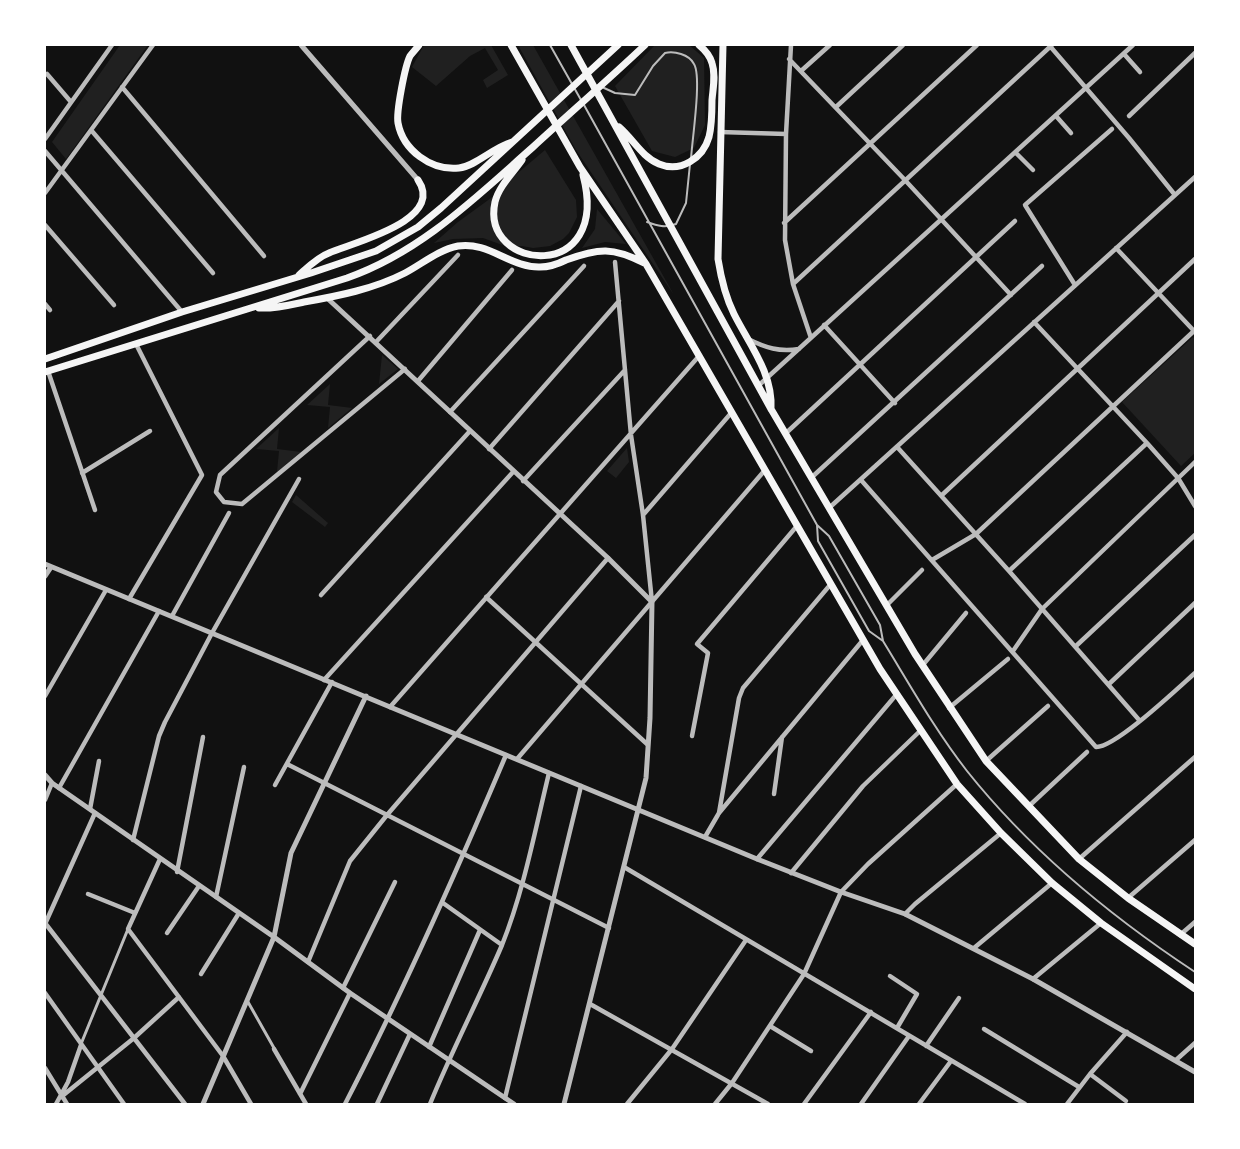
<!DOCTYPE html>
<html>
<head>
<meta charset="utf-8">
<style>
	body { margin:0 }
	#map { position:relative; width:1240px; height:1149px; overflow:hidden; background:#111; font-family:Karla,sans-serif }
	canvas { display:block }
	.frame { position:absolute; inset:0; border:46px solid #fff; pointer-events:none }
</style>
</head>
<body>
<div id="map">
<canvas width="1240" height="1149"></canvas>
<div class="frame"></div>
</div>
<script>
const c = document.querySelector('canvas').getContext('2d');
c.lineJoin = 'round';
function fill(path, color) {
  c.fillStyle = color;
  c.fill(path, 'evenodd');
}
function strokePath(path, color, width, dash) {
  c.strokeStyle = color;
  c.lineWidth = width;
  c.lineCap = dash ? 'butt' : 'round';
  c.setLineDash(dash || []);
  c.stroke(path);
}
const green = new Path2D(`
	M 120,45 L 148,45 L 66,159 L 52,142 Z
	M 424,45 L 491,45 L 508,75 L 487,88 L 483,80 L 498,70 L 485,48 L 470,56 L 436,86 L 412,67 Z
	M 518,45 L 533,45 L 674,295 L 576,150 Z
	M 655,45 L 689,45 L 704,58 L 705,125 L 694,148 L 675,157 L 652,151 L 615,86 Z
	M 545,150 L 576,200 L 577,217 L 569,233 L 563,239 L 550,246 L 533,248 L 522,246 L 505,246 L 483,238 L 453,239 L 434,243 L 458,222 L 502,190 L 506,183 Z
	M 597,209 L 626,244 L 605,242 L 582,248 L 595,229 Z
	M 1193,337 L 1195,339 L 1195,453 L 1181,466 L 1122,402 Z
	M 382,355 L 398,369 L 379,384 Z
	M 330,384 L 328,405 L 352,408 L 328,428 L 330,407 L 307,405 Z
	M 279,428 L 277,449 L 301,452 L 277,472 L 279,451 L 256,449 Z
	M 627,448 L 629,462 L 616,478 L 607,471 Z
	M 296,495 L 328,523 L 325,527 L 292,502 Z`);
const service = new Path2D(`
	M 550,45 L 581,100
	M 602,87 L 615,93 L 635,95 L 653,66 L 665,53 C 674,51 689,54 694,64 C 702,77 692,140 691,159
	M 584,105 L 817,525 L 829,536 L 880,625 L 883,641
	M 647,222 C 658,226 665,228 676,224 L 686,203 L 690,164
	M 817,525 L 818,541 L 869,631 L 883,641 C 910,685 935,730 967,771 C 1030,850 1110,916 1195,972`);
const pedestrian = new Path2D(`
	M 248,1002 L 274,1048
	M 81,1044 L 128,929`);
const minor = new Path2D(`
	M 791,45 L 786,134 L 785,240 L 793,284 L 811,338
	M 1049,45 L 1129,138 L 1175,195
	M 1124,54 L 1140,72
	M 789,59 L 904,179 L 1011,295
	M 801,71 L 830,45
	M 47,74 L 71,102
	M 122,87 L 264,256
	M 836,107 L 903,45
	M 1056,116 L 1071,133
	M 1129,116 L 1195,53
	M 91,130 L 213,273
	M 720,132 L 786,134
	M 45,139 L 112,45
	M 45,151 L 182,312
	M 1016,153 L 1033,170
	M 45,193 L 153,45
	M 784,223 L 977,45
	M 45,225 L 114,305
	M 1116,248 L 1195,332
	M 615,262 L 631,435 L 643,515 L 652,602
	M 793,284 L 1052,45
	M 1075,285 L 1025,205 L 1112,129
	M 45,304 L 50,310
	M 1034,322 L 1147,443 L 1178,478 L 1195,506
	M 824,325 L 895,403
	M 370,336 L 220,475 L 216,492 L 224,502 L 242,504 L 405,369
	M 748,339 C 766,348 779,352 799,349
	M 376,342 L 458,255
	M 48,371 L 95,510
	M 418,381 L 512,270
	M 758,386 L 1133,45
	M 450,412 L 584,266
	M 785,434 L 1015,221
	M 898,448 L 1009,571 L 1140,721
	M 489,449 L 619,301
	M 82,473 L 150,431
	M 811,478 L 1042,266
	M 861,480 L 1096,747 C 1115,748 1178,688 1195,673
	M 523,481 L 625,370
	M 942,495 L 1195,259
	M 829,508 L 1195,177
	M 643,515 L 732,412
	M 932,560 L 976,534 L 1195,330
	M 1009,571 L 1147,443
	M 321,595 L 470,431
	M 486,597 L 647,744
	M 129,599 L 202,475 L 136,344
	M 887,605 L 922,570
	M 172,616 L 229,513
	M 1076,646 L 1195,535
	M 1013,651 L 1042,609 L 1195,462
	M 922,666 L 966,613
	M 324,680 L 513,472
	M 1109,684 L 1195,603
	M 45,696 L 106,590
	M 390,707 L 699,356
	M 949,708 L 1008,659
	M 692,736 L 708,653 L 697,644 L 796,527
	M 517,759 L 765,470
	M 986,761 L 1048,706
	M 287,764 L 609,928
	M 275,785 L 332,682
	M 59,788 L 159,611
	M 774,794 L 782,737
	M 45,800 L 52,783
	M 1029,806 L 1087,752
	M 90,809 L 99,761
	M 719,813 L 739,698 L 743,688 L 830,585
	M 705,837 L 719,813 L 863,640
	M 133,840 L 159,736 L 165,722 L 212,633 L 299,479
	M 160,859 L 128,929 L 223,1056 L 251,1104
	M 757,859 L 896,695
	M 1079,859 L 1195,757
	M 624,867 L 1025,1104
	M 177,872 L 203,737
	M 791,873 L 863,786 L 920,731
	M 88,894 L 135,913
	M 216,897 L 244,767
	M 1128,898 L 1195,840
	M 443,903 L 502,945
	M 905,914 L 915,904 L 1001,833
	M 45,923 L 185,1104
	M 45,924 L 95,813
	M 167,933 L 199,886
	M 1180,935 L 1195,922
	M 974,948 L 1052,883
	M 308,962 L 350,861 L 387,815 L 608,558
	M 201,974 L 239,913
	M 890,976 L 917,994 L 897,1028
	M 1033,979 L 1101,923
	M 343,988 L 395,882
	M 45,993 L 124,1104
	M 590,1004 L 768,1104
	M 770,1026 L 811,1051
	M 984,1029 L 1079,1087
	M 926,1046 L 959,998
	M 429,1047 L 480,930
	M 274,1049 L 306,1104
	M 1176,1060 L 1195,1043
	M 45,1068 L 67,1104
	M 1090,1074 L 1126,1101
	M 300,1094 L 350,993
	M 61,1097 L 134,1038 L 179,997
	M 505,1098 L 581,786
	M 56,1104 L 68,1082 L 81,1045
	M 345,1104 C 404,990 456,873 506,755
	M 377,1104 L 410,1034
	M 430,1104 C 452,1050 479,999 502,945 C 524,890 535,830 549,773
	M 627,1104 L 672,1049 L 746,940
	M 715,1104 L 732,1083 L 804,974 L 841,892 L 868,864 L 957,784
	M 804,1104 L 871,1012
	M 861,1104 L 909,1036
	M 919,1104 L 951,1061
	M 1067,1104 L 1090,1074 L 1127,1032`);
const tertiary = new Path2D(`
	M 301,45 L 418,180
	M 327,298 L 608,558 L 652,602 L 650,718 L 646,778 L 564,1104
	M 45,564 L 757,859 L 841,892 L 905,914 L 1033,979 L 1195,1072
	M 45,576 L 51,567
	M 45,775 L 52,783 L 274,937 L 350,993 L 514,1104
	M 203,1104 L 274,937 L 291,853 L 366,696`);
const primary = new Path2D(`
	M 419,45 C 417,48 413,52 410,56 C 405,66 396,112 398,123 C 403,150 431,171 459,168 C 476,166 492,148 512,142
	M 511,45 L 580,167 L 646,264 L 880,669 L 957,784 L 1001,833 L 1052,883 L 1101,923 L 1195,989
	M 571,45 L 771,409 L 915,654 L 986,761 L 1079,859 L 1128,898 L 1195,944
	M 723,45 L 718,259 C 721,278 725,296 734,314 C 749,344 773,373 771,409
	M 619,127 C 633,139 642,157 659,164 C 681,173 703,158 709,137 C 712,125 712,112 712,100 C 713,88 716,75 712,63 C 710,56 705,50 699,45
	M 522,160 C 513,173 499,186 495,202 C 480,272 612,284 583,175
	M 299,275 C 308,267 318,257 329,253 C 351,243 446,221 418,180
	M 259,308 C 274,309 290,305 304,302 C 338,296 374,289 405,273 C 422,264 438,250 458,246 C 488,241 511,268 540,267 C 549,267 558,264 566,260 C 599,248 613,247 644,263
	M 45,359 L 182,312 L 311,273 L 376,251 L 418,227 L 441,208 L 618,45
	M 45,372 L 347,278 C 421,252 475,198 533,147 C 570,113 608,80 645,45`);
fill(green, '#202020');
strokePath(service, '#bcbcbc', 2);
strokePath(pedestrian, '#bcbcbc', 3);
strokePath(minor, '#bcbcbc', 4.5);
strokePath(tertiary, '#bcbcbc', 5);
strokePath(primary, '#f5f5f5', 7);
</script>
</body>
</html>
